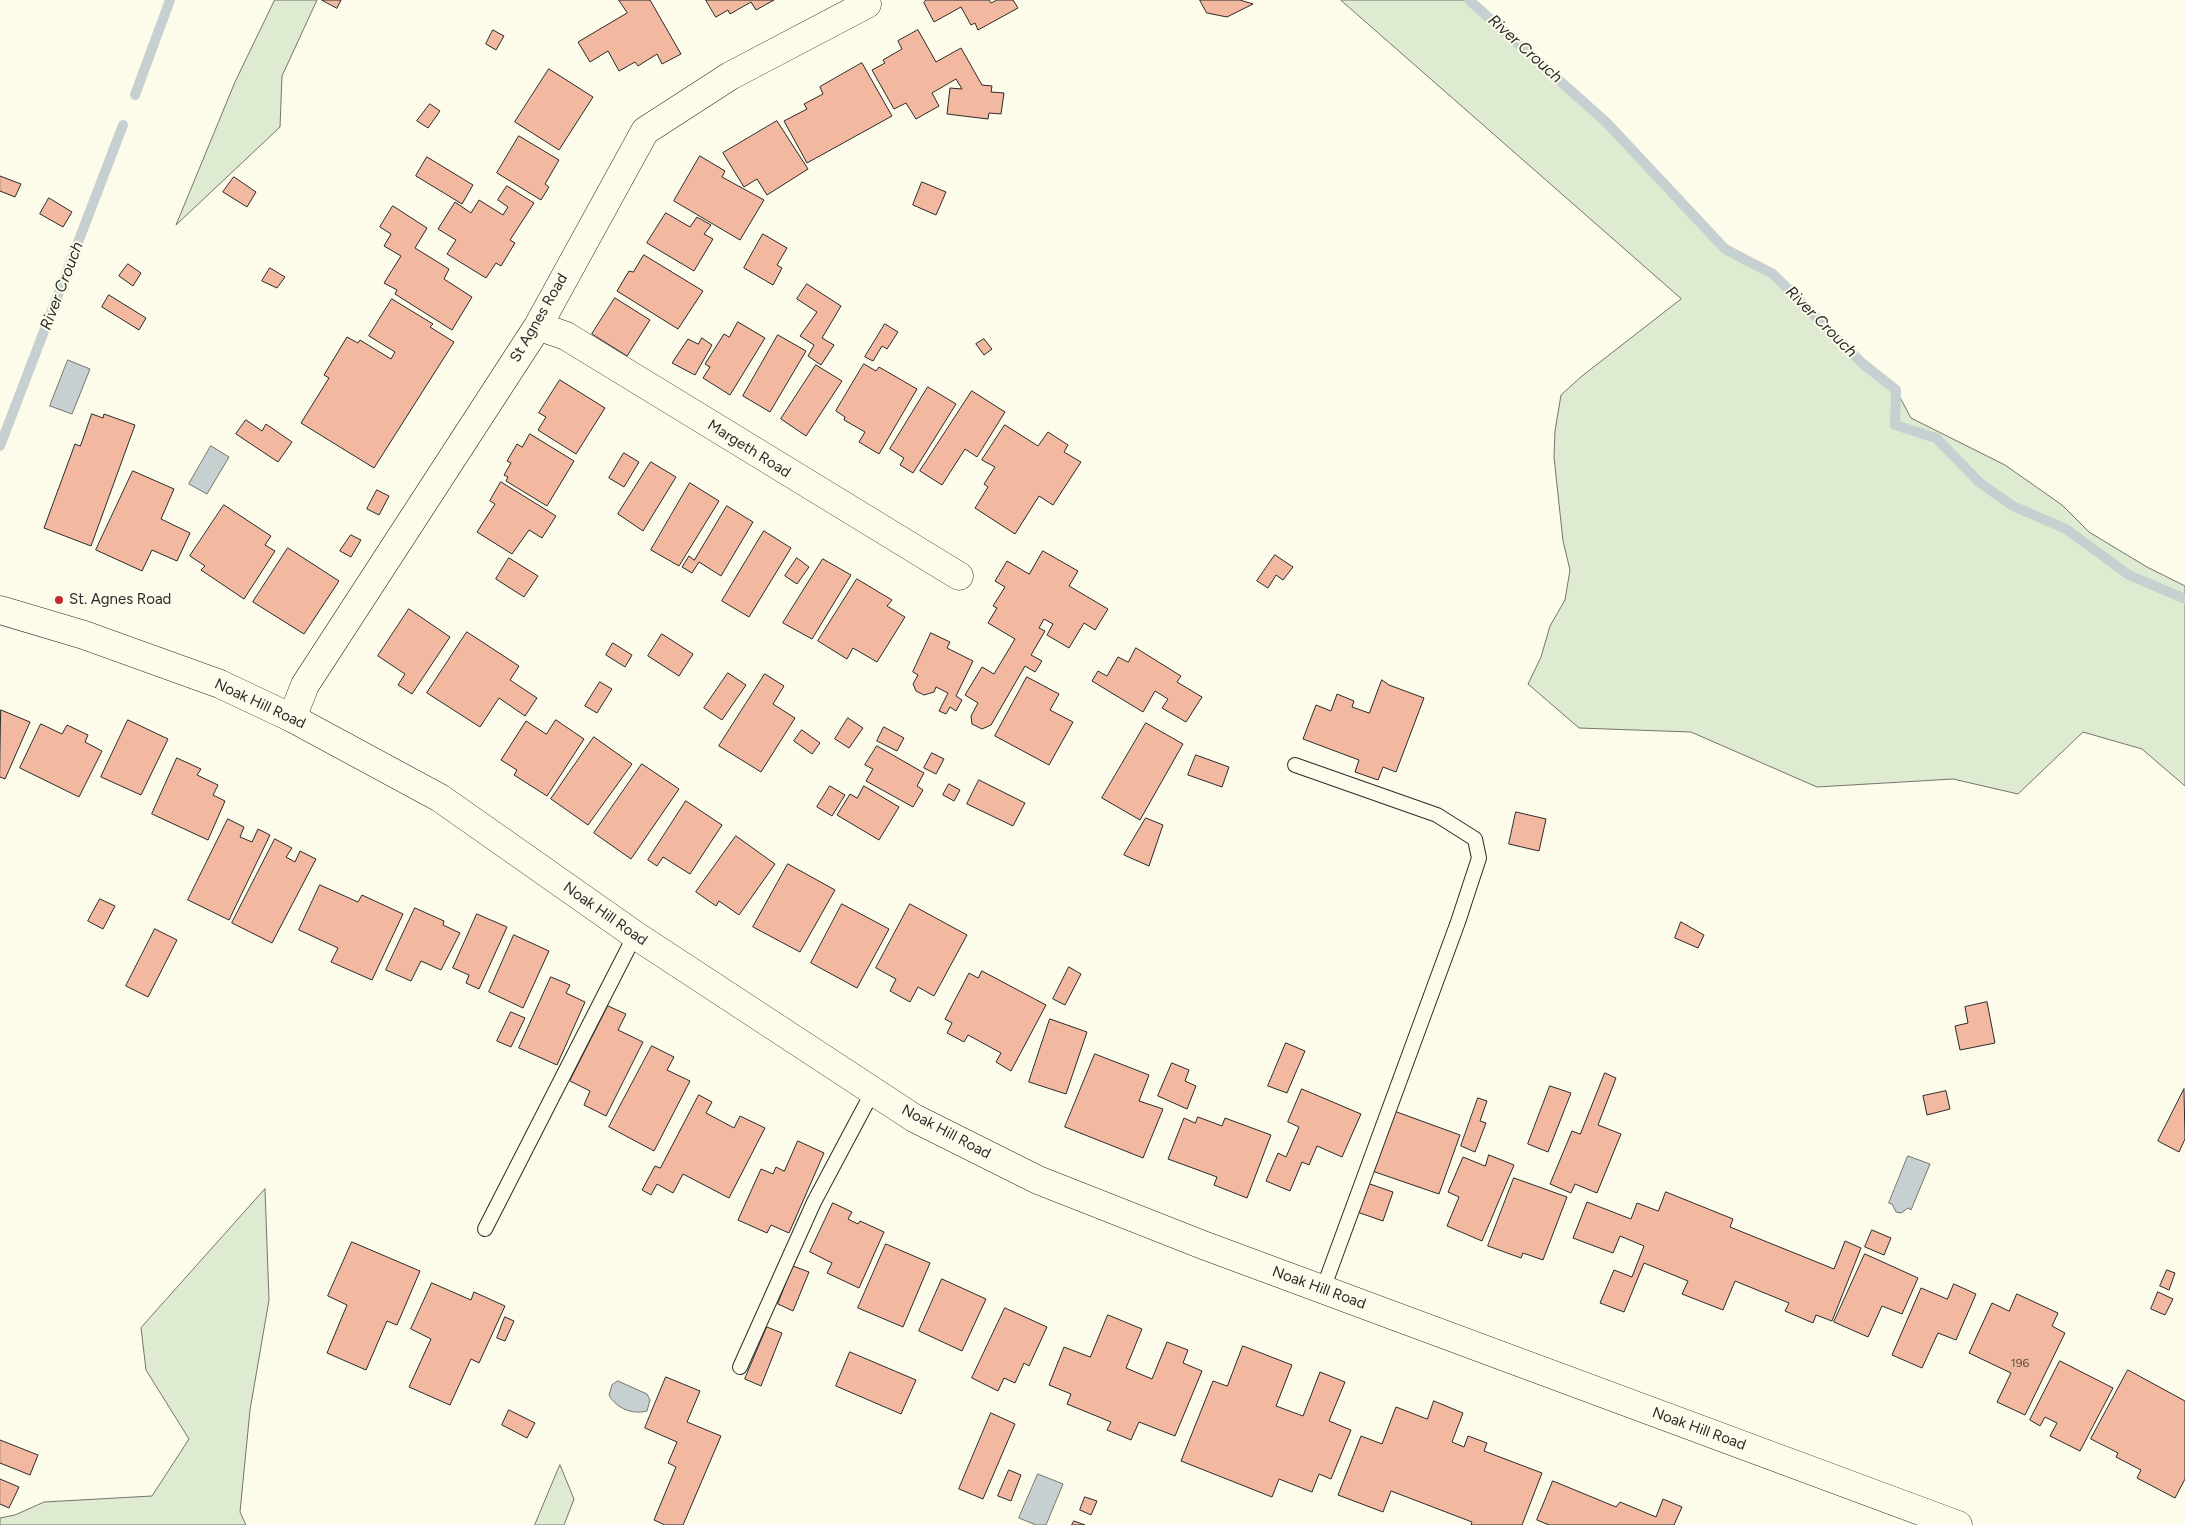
<!DOCTYPE html>
<html>
<head>
<meta charset="utf-8">
<style>
	body { margin:0 }
	canvas { display:block; background:#fdfbea }
</style>
</head>
<body>
<canvas width="2185" height="1525"></canvas>
<script>
const c = document.querySelector('canvas').getContext('2d');
c.lineJoin = 'round';
function fill(path, color) {
  c.fillStyle = color;
  c.fill(path, 'evenodd');
}
function strokePath(path, color, width, dash) {
  c.strokeStyle = color;
  c.lineWidth = width;
  c.lineCap = dash ? 'butt' : 'round';
  c.setLineDash(dash || []);
  c.stroke(path);
}
function drawText(font, color, halo, rows, align = 'center') {
  c.font = font + ' Figtree,sans-serif';
  c.lineWidth = 4;
  c.setLineDash([]);
  c.textBaseline = 'middle';
  c.strokeStyle = halo;
  c.fillStyle = color;
  for (const [text, x, y, turn = 0] of rows) {
    c.save();
    c.translate(x, y);
    c.rotate((+turn || 0) * Math.PI / 180);
    c.textAlign = isNaN(turn) ? turn : align;
    if (halo) c.strokeText(text, 0, 0);
    c.fillText(text, 0, 0);
    c.restore();
  }
}
const green = new Path2D(`
	M 275,0 L 317,0 L 282,76 L 280,127 L 176,225 L 235,82 Z
	M 1341,0 L 1469,0 L 1606,122 L 1725,249 L 1773,274 L 1862,363 L 1896,390 L 1911,418 L 2005,465 L 2062,505 L 2089,532 L 2147,567 L 2185,586 L 2185,786 L 2142,749 L 2083,732 L 2018,794 L 1953,779 L 1817,787 L 1691,732 L 1579,728 L 1528,684 L 1541,657 L 1550,626 L 1565,600 L 1570,570 L 1563,541 L 1554,457 L 1555,431 L 1561,395 L 1582,376 L 1681,299 Z
	M 265,1189 L 269,1300 L 250,1410 L 240,1512 L 246,1525 L 0,1525 L 0,1518 L 15,1515 L 44,1502 L 152,1496 L 189,1439 L 146,1370 L 141,1328 Z
	M 560,1465 L 574,1499 L 564,1525 L 535,1525 Z`);
const water = new Path2D(`
	M 68,360 L 90,369 L 72,414 L 50,406 Z
	M 211,446 L 229,457 L 207,494 L 189,484 Z
	M 1908,1156 L 1930,1164 L 1911,1210 L 1908,1208 L 1901,1213 L 1896,1212 L 1892,1204 L 1889,1203 Z
	M 618,1381 L 647,1394 L 650,1400 L 647,1411 C 632,1415 616,1408 609,1395 L 612,1385 Z
	M 1038,1474 L 1063,1484 L 1046,1525 L 1036,1525 L 1019,1518 Z`);
const stream = new Path2D(`
	M 1469,0 L 1606,122 L 1725,249 L 1773,274 L 1862,363 L 1896,390 L 1895,425 L 1936,438 L 1980,483 L 2013,506 L 2066,529 L 2129,575 L 2185,599
	M 135,95 L 170,0
	M 0,446 L 123,125`);
const building = new Path2D(`
	M 322,0 L 341,0 L 337,8 Z
	M 619,0 L 650,0 L 681,54 L 662,64 L 657,54 L 638,66 L 635,62 L 619,71 L 608,51 L 590,62 L 578,42 L 627,13 Z
	M 706,0 L 774,0 L 756,10 L 751,2 L 730,14 L 728,10 L 716,17 Z
	M 926,0 L 989,0 L 991,3 L 997,0 L 1013,0 L 1018,8 L 978,30 L 975,23 L 971,25 L 961,7 L 934,22 L 924,3 Z
	M 1200,0 L 1240,0 L 1253,4 L 1227,17 L 1207,13 Z
	M 493,30 L 504,36 L 496,50 L 486,44 Z
	M 918,30 L 936,62 L 961,48 L 982,85 L 992,86 L 991,92 L 1004,93 L 1001,114 L 989,113 L 988,119 L 947,114 L 950,88 L 962,89 L 956,79 L 932,93 L 939,106 L 916,119 L 906,103 L 894,109 L 872,70 L 885,63 L 883,60 L 902,49 L 898,41 Z
	M 862,63 L 892,116 L 807,163 L 784,121 L 807,109 L 804,104 L 823,94 L 820,87 Z
	M 549,69 L 593,97 L 559,150 L 515,122 Z
	M 430,104 L 440,111 L 428,128 L 417,121 Z
	M 777,121 L 808,169 L 767,195 L 757,179 L 744,187 L 723,153 Z
	M 519,136 L 559,160 L 545,184 L 549,187 L 541,200 L 497,173 Z
	M 700,156 L 725,171 L 722,177 L 764,200 L 740,240 L 674,201 Z
	M 427,157 L 473,185 L 462,204 L 416,176 Z
	M 0,176 L 21,184 L 15,197 L 0,191 Z
	M 234,177 L 256,192 L 247,207 L 223,192 Z
	M 922,182 L 946,192 L 936,215 L 913,205 Z
	M 507,186 L 534,203 L 510,240 L 515,243 L 501,266 L 496,263 L 486,278 L 447,254 L 456,240 L 438,229 L 455,202 L 471,213 L 479,200 L 503,215 L 508,207 L 498,200 Z
	M 49,198 L 72,212 L 63,227 L 40,214 Z
	M 393,206 L 427,228 L 415,248 L 449,269 L 444,279 L 472,297 L 452,330 L 395,294 L 397,290 L 384,283 L 401,256 L 384,246 L 391,234 L 380,227 Z
	M 666,213 L 690,227 L 697,217 L 711,225 L 704,234 L 713,239 L 694,271 L 647,243 Z
	M 763,234 L 787,248 L 777,265 L 782,268 L 773,285 L 744,268 Z
	M 644,255 L 703,291 L 678,329 L 617,291 L 629,271 L 633,272 Z
	M 128,264 L 141,273 L 133,286 L 119,276 Z
	M 270,268 L 285,277 L 277,288 L 262,281 Z
	M 807,284 L 841,306 L 822,338 L 834,345 L 821,365 L 808,356 L 814,345 L 800,336 L 817,312 L 797,299 Z
	M 109,295 L 146,318 L 139,330 L 102,307 Z
	M 615,298 L 650,320 L 627,356 L 592,334 Z
	M 392,299 L 433,324 L 430,327 L 454,342 L 374,468 L 301,423 L 329,378 L 324,375 L 347,337 L 358,343 L 360,340 L 391,359 L 395,352 L 369,336 Z
	M 738,322 L 765,338 L 730,395 L 703,378 L 710,367 L 705,364 L 724,334 L 729,337 Z
	M 885,324 L 898,332 L 887,349 L 882,346 L 873,361 L 865,357 Z
	M 778,335 L 806,351 L 770,412 L 743,396 Z
	M 702,338 L 712,345 L 695,375 L 672,363 L 688,339 L 698,344 Z
	M 984,339 L 992,349 L 984,355 L 976,344 Z
	M 864,364 L 876,371 L 879,367 L 917,389 L 879,454 L 859,442 L 865,432 L 844,420 L 845,417 L 836,411 Z
	M 816,365 L 842,381 L 806,436 L 781,419 Z
	M 560,380 L 605,408 L 576,454 L 538,430 L 546,417 L 539,413 Z
	M 928,387 L 956,404 L 913,473 L 900,465 L 904,458 L 890,449 Z
	M 972,391 L 1005,412 L 977,457 L 965,449 L 942,485 L 920,471 Z
	M 92,414 L 103,418 L 104,414 L 135,425 L 91,546 L 44,528 L 75,444 L 80,446 Z
	M 246,420 L 262,431 L 266,424 L 292,442 L 278,462 L 236,434 Z
	M 1005,425 L 1038,446 L 1048,432 L 1068,445 L 1064,452 L 1081,462 L 1053,505 L 1039,496 L 1015,534 L 975,508 L 988,487 L 984,484 L 995,467 L 982,460 Z
	M 530,434 L 574,461 L 547,506 L 506,481 L 508,477 L 504,475 L 511,463 L 507,461 L 517,444 L 522,447 Z
	M 624,453 L 639,462 L 624,487 L 609,478 Z
	M 651,462 L 676,477 L 643,531 L 618,514 Z
	M 133,471 L 174,489 L 161,519 L 190,533 L 177,561 L 152,550 L 142,571 L 96,550 Z
	M 501,482 L 556,516 L 542,538 L 529,530 L 512,554 L 477,532 L 495,504 L 490,501 Z
	M 690,483 L 719,501 L 679,566 L 651,550 Z
	M 377,490 L 389,496 L 379,515 L 367,509 Z
	M 224,505 L 271,536 L 265,545 L 275,551 L 244,599 L 201,570 L 205,566 L 190,556 Z
	M 727,506 L 753,522 L 721,576 L 699,562 L 692,573 L 682,567 L 689,556 L 694,560 Z
	M 764,531 L 791,548 L 749,617 L 722,601 Z
	M 351,535 L 361,540 L 351,557 L 340,551 Z
	M 288,548 L 339,581 L 304,634 L 253,602 Z
	M 1043,551 L 1078,571 L 1069,586 L 1108,609 L 1095,630 L 1084,623 L 1069,648 L 1047,635 L 1053,624 L 1044,619 L 1039,628 L 1045,631 L 1031,655 L 1042,661 L 1035,672 L 1025,666 L 991,725 L 982,729 L 972,724 L 971,716 L 978,703 L 965,695 L 982,667 L 994,674 L 1015,639 L 988,623 L 997,608 L 993,606 L 1005,587 L 995,581 L 1007,561 L 1029,574 Z
	M 1275,555 L 1293,567 L 1283,580 L 1276,575 L 1268,588 L 1257,581 Z
	M 509,558 L 538,576 L 524,597 L 496,579 Z
	M 797,558 L 809,567 L 797,584 L 785,576 Z
	M 823,559 L 851,575 L 812,639 L 783,623 Z
	M 857,579 L 892,600 L 887,606 L 905,617 L 877,662 L 853,648 L 847,659 L 818,641 Z
	M 409,609 L 450,637 L 412,694 L 398,685 L 405,674 L 378,656 Z
	M 467,632 L 519,666 L 510,680 L 537,698 L 525,716 L 499,698 L 480,727 L 427,693 Z
	M 931,633 L 950,642 L 947,648 L 973,661 L 956,696 L 962,700 L 956,711 L 950,707 L 946,714 L 939,711 L 948,693 L 936,687 L 934,692 L 924,695 L 916,691 L 913,684 L 918,675 L 913,672 Z
	M 662,634 L 693,654 L 679,676 L 648,656 Z
	M 613,643 L 632,655 L 625,667 L 606,655 Z
	M 1136,648 L 1181,676 L 1177,682 L 1202,697 L 1186,722 L 1162,708 L 1168,699 L 1155,691 L 1143,712 L 1092,681 L 1098,671 L 1107,676 L 1118,657 L 1128,662 Z
	M 728,673 L 746,685 L 722,720 L 704,708 Z
	M 765,674 L 784,686 L 773,704 L 795,718 L 761,772 L 719,746 Z
	M 1027,677 L 1059,694 L 1050,710 L 1073,722 L 1049,765 L 995,736 Z
	M 1382,680 L 1389,685 L 1424,698 L 1396,772 L 1383,767 L 1378,780 L 1355,772 L 1359,760 L 1303,739 L 1316,705 L 1331,711 L 1337,694 L 1354,701 L 1352,707 L 1369,713 Z
	M 600,682 L 612,689 L 597,713 L 585,706 Z
	M 1,710 L 30,722 L 5,779 L 0,777 Z
	M 848,718 L 863,728 L 849,748 L 835,739 Z
	M 128,720 L 168,739 L 141,795 L 101,777 Z
	M 556,720 L 584,739 L 547,796 L 514,775 L 517,770 L 501,760 L 526,721 L 546,734 Z
	M 1146,723 L 1183,744 L 1140,820 L 1102,798 Z
	M 41,724 L 62,734 L 67,725 L 88,735 L 85,742 L 102,751 L 79,797 L 20,768 Z
	M 884,727 L 904,738 L 897,751 L 877,741 Z
	M 802,730 L 820,743 L 812,754 L 794,741 Z
	M 594,737 L 632,764 L 588,825 L 551,799 Z
	M 877,746 L 924,773 L 917,786 L 923,790 L 913,807 L 866,781 L 873,769 L 865,765 Z
	M 932,753 L 944,759 L 936,774 L 924,768 Z
	M 1196,755 L 1229,767 L 1222,787 L 1188,775 Z
	M 177,758 L 201,769 L 197,775 L 218,785 L 213,795 L 225,801 L 208,840 L 152,814 Z
	M 642,764 L 679,789 L 631,859 L 594,833 Z
	M 979,780 L 1025,803 L 1013,826 L 967,804 Z
	M 949,784 L 960,790 L 954,801 L 943,795 Z
	M 830,786 L 845,795 L 832,816 L 817,807 Z
	M 864,786 L 899,807 L 879,840 L 837,815 L 850,794 L 857,798 Z
	M 686,801 L 722,825 L 690,874 L 663,857 L 657,866 L 648,860 Z
	M 1516,812 L 1546,819 L 1539,851 L 1509,844 Z
	M 1146,818 L 1163,825 L 1149,866 L 1124,855 Z
	M 228,819 L 244,827 L 240,837 L 252,842 L 258,829 L 270,835 L 229,920 L 188,900 Z
	M 736,836 L 775,864 L 739,915 L 719,901 L 716,906 L 696,892 Z
	M 275,839 L 292,848 L 286,857 L 295,862 L 300,851 L 316,859 L 272,943 L 232,923 Z
	M 788,864 L 835,890 L 800,952 L 753,927 Z
	M 320,885 L 358,902 L 362,895 L 403,914 L 372,980 L 331,962 L 338,948 L 299,930 Z
	M 100,899 L 115,906 L 103,929 L 88,921 Z
	M 842,904 L 889,929 L 857,988 L 811,963 Z
	M 910,904 L 967,935 L 934,996 L 918,987 L 910,1002 L 890,991 L 896,979 L 876,968 Z
	M 415,908 L 444,921 L 443,925 L 460,933 L 441,970 L 421,961 L 411,981 L 386,970 Z
	M 477,914 L 507,927 L 479,989 L 466,983 L 469,975 L 453,968 Z
	M 1681,922 L 1704,935 L 1698,948 L 1675,938 Z
	M 155,929 L 177,940 L 148,997 L 126,986 Z
	M 514,935 L 549,951 L 523,1008 L 489,992 Z
	M 1069,967 L 1081,974 L 1065,1005 L 1053,999 Z
	M 982,971 L 1046,1005 L 1011,1071 L 996,1062 L 1001,1053 L 968,1035 L 964,1042 L 947,1033 L 952,1023 L 945,1019 L 969,973 L 978,978 Z
	M 551,977 L 570,985 L 566,993 L 585,1002 L 557,1065 L 519,1048 Z
	M 1987,1002 L 1995,1043 L 1960,1050 L 1955,1026 L 1968,1023 L 1965,1007 Z
	M 608,1006 L 626,1014 L 618,1030 L 643,1042 L 606,1116 L 584,1105 L 590,1091 L 570,1081 Z
	M 511,1012 L 525,1018 L 511,1047 L 497,1041 Z
	M 1050,1019 L 1087,1032 L 1066,1094 L 1029,1082 Z
	M 1286,1043 L 1305,1051 L 1287,1093 L 1268,1086 Z
	M 652,1046 L 674,1057 L 667,1070 L 690,1081 L 654,1151 L 609,1127 Z
	M 1095,1054 L 1149,1075 L 1139,1101 L 1163,1109 L 1143,1158 L 1065,1127 Z
	M 1172,1063 L 1189,1070 L 1185,1081 L 1196,1086 L 1187,1109 L 1158,1096 Z
	M 1605,1073 L 1616,1078 L 1598,1125 L 1621,1134 L 1597,1193 L 1575,1184 L 1571,1193 L 1550,1184 L 1572,1131 L 1580,1134 Z
	M 1550,1086 L 1571,1093 L 1548,1152 L 1528,1144 Z
	M 1302,1089 L 1361,1114 L 1342,1157 L 1317,1146 L 1309,1165 L 1302,1162 L 1290,1191 L 1266,1181 L 1278,1153 L 1286,1157 L 1299,1127 L 1288,1122 Z
	M 2184,1089 L 2185,1139 L 2179,1152 L 2158,1141 Z
	M 1946,1091 L 1950,1109 L 1927,1115 L 1923,1096 Z
	M 699,1095 L 712,1102 L 706,1113 L 734,1128 L 740,1116 L 765,1128 L 729,1198 L 683,1174 L 673,1193 L 657,1184 L 651,1195 L 642,1190 L 655,1166 L 660,1168 Z
	M 1478,1098 L 1487,1101 L 1480,1121 L 1486,1123 L 1475,1152 L 1461,1146 Z
	M 1394,1111 L 1460,1135 L 1439,1194 L 1372,1171 Z
	M 1198,1117 L 1222,1126 L 1225,1118 L 1271,1135 L 1247,1198 L 1214,1185 L 1217,1177 L 1168,1159 L 1184,1118 L 1195,1123 Z
	M 798,1141 L 824,1153 L 789,1233 L 771,1225 L 767,1233 L 738,1220 L 761,1169 L 773,1174 L 776,1167 L 784,1171 Z
	M 1489,1155 L 1514,1165 L 1482,1241 L 1447,1226 L 1459,1197 L 1448,1192 L 1463,1157 L 1485,1166 Z
	M 1514,1178 L 1567,1197 L 1543,1260 L 1523,1253 L 1521,1258 L 1488,1246 Z
	M 1367,1183 L 1393,1192 L 1383,1221 L 1357,1212 Z
	M 1666,1192 L 1733,1219 L 1730,1227 L 1834,1269 L 1845,1241 L 1861,1248 L 1832,1321 L 1816,1315 L 1813,1323 L 1785,1311 L 1789,1303 L 1735,1281 L 1723,1310 L 1682,1294 L 1688,1281 L 1644,1263 L 1624,1312 L 1600,1303 L 1614,1270 L 1632,1277 L 1644,1246 L 1620,1236 L 1613,1253 L 1573,1238 L 1587,1202 L 1631,1219 L 1637,1203 L 1658,1211 Z
	M 833,1203 L 852,1212 L 848,1219 L 858,1224 L 860,1221 L 884,1232 L 859,1288 L 827,1273 L 832,1263 L 810,1252 Z
	M 1872,1230 L 1891,1238 L 1884,1255 L 1865,1247 Z
	M 352,1242 L 420,1271 L 397,1325 L 387,1321 L 366,1370 L 327,1353 L 347,1305 L 328,1296 Z
	M 886,1244 L 930,1263 L 903,1327 L 858,1308 Z
	M 1865,1254 L 1918,1278 L 1902,1314 L 1882,1306 L 1868,1337 L 1834,1322 Z
	M 793,1266 L 809,1272 L 793,1311 L 778,1304 Z
	M 2167,1270 L 2175,1273 L 2169,1290 L 2160,1286 Z
	M 942,1279 L 986,1299 L 962,1351 L 919,1331 Z
	M 432,1283 L 471,1300 L 474,1292 L 505,1306 L 479,1363 L 471,1359 L 450,1405 L 409,1387 L 431,1339 L 411,1329 Z
	M 1954,1284 L 1976,1294 L 1956,1340 L 1938,1333 L 1922,1368 L 1892,1355 L 1921,1288 L 1947,1299 Z
	M 2158,1292 L 2173,1299 L 2165,1315 L 2151,1309 Z
	M 2017,1294 L 2058,1313 L 2052,1326 L 2065,1333 L 2025,1415 L 1997,1402 L 2011,1373 L 1969,1353 L 1992,1303 L 2009,1311 Z
	M 1005,1308 L 1047,1327 L 1029,1366 L 1024,1363 L 1015,1383 L 1004,1378 L 998,1391 L 972,1378 Z
	M 1108,1315 L 1142,1329 L 1126,1368 L 1152,1379 L 1167,1342 L 1188,1350 L 1183,1363 L 1202,1371 L 1175,1436 L 1139,1422 L 1131,1440 L 1107,1430 L 1111,1422 L 1067,1404 L 1071,1394 L 1049,1385 L 1064,1347 L 1090,1357 Z
	M 505,1317 L 514,1321 L 505,1341 L 497,1338 Z
	M 767,1327 L 782,1333 L 761,1386 L 745,1379 Z
	M 1243,1346 L 1292,1365 L 1276,1406 L 1303,1416 L 1320,1372 L 1345,1382 L 1329,1421 L 1351,1430 L 1331,1479 L 1319,1474 L 1312,1492 L 1279,1479 L 1272,1497 L 1181,1461 L 1213,1381 L 1227,1386 Z
	M 850,1352 L 916,1380 L 901,1414 L 836,1386 Z
	M 2060,1361 L 2113,1388 L 2080,1451 L 2050,1436 L 2057,1423 L 2045,1417 L 2040,1426 L 2030,1420 Z
	M 2128,1370 L 2185,1401 L 2185,1479 L 2175,1498 L 2137,1478 L 2141,1470 L 2116,1457 L 2118,1453 L 2091,1439 Z
	M 666,1377 L 700,1391 L 687,1422 L 721,1436 L 683,1525 L 665,1525 L 654,1520 L 676,1467 L 668,1463 L 677,1442 L 645,1428 Z
	M 1434,1401 L 1463,1413 L 1452,1442 L 1464,1447 L 1468,1436 L 1487,1443 L 1484,1451 L 1542,1473 L 1522,1525 L 1471,1525 L 1472,1522 L 1391,1491 L 1383,1512 L 1338,1495 L 1361,1436 L 1382,1444 L 1396,1407 L 1427,1419 Z
	M 509,1410 L 535,1423 L 527,1438 L 502,1425 Z
	M 991,1413 L 1015,1424 L 983,1499 L 959,1489 Z
	M 0,1440 L 38,1455 L 30,1475 L 0,1463 Z
	M 1009,1470 L 1021,1475 L 1011,1501 L 998,1496 Z
	M 0,1479 L 19,1487 L 9,1508 L 0,1504 Z
	M 1553,1481 L 1616,1507 L 1620,1502 L 1656,1517 L 1663,1499 L 1682,1507 L 1674,1525 L 1549,1525 L 1537,1520 Z
	M 1085,1497 L 1097,1501 L 1091,1515 L 1080,1510 Z
	M 1074,1521 L 1085,1525 L 1072,1525 Z`);
const service = new Path2D(`
	M 1295,765 L 1437,815 L 1475,839 L 1479,858 L 1458,922 L 1323,1289
	M 485,1229 L 635,935
	M 740,1367 L 814,1202 L 873,1091`);
const minor = new Path2D(`
	M 538,326 L 566,336 L 959,576
	M 292,718 L 305,685 L 538,326 L 645,131 L 730,76 L 867,4`);
const primary = new Path2D(`
	M 0,610 L 84,635 L 220,684 L 292,718 L 440,798 L 635,935 L 914,1118 L 1038,1180 L 1203,1245 L 1958,1525`);
const markers = [
	[59,600,5,"#c62828"]
];
const numberNames = [
	["196",2020,1363]
];
const streetNames = [
	["St Agnes Road",539,318,-60],
	["Margeth Road",749,449,32],
	["Noak Hill Road",260,704,25],
	["Noak Hill Road",605,914,35],
	["Noak Hill Road",946,1132,28],
	["Noak Hill Road",1319,1288,20],
	["Noak Hill Road",1699,1429,20]
];
const poiNames = [
	["St. Agnes Road",69,600]
];
const waterNames = [
	["River Crouch",1525,49,42],
	["River Crouch",62,286,-69],
	["River Crouch",1821,322,45]
];
fill(green, '#deebd1');
strokePath(green, '#74746e', 1);
fill(water, '#c7d0d0');
strokePath(water, '#74746e', 1);
strokePath(stream, '#c7d0d0', 10);
fill(building, '#f2b8a0');
strokePath(building, '#2b2b2b', 1);
strokePath(service, '#2b2b2b', 16);
strokePath(minor, '#2b2b2b', 29);
strokePath(primary, '#2b2b2b', 29);
strokePath(service, '#fdfbea', 14);
strokePath(minor, '#fdfbea', 28);
strokePath(primary, '#fdfbea', 28);
for (const [x, y, r, color] of markers) {
  const dot = new Path2D();
  dot.arc(x, y, r, 0, 2 * Math.PI);
  c.fillStyle = color;
  c.fill(dot);
  strokePath(dot, '#fdfbea', 2);
}
drawText('12px', '#5d4e48', null, numberNames);
drawText('15px', '#2b2b2b', '#fdfbea', streetNames);
drawText('15px', '#2b2b2b', '#fdfbea', poiNames, 'left');
drawText('italic 16px', '#2b2b2b', '#fdfbea', waterNames);
</script>
</body>
</html>
